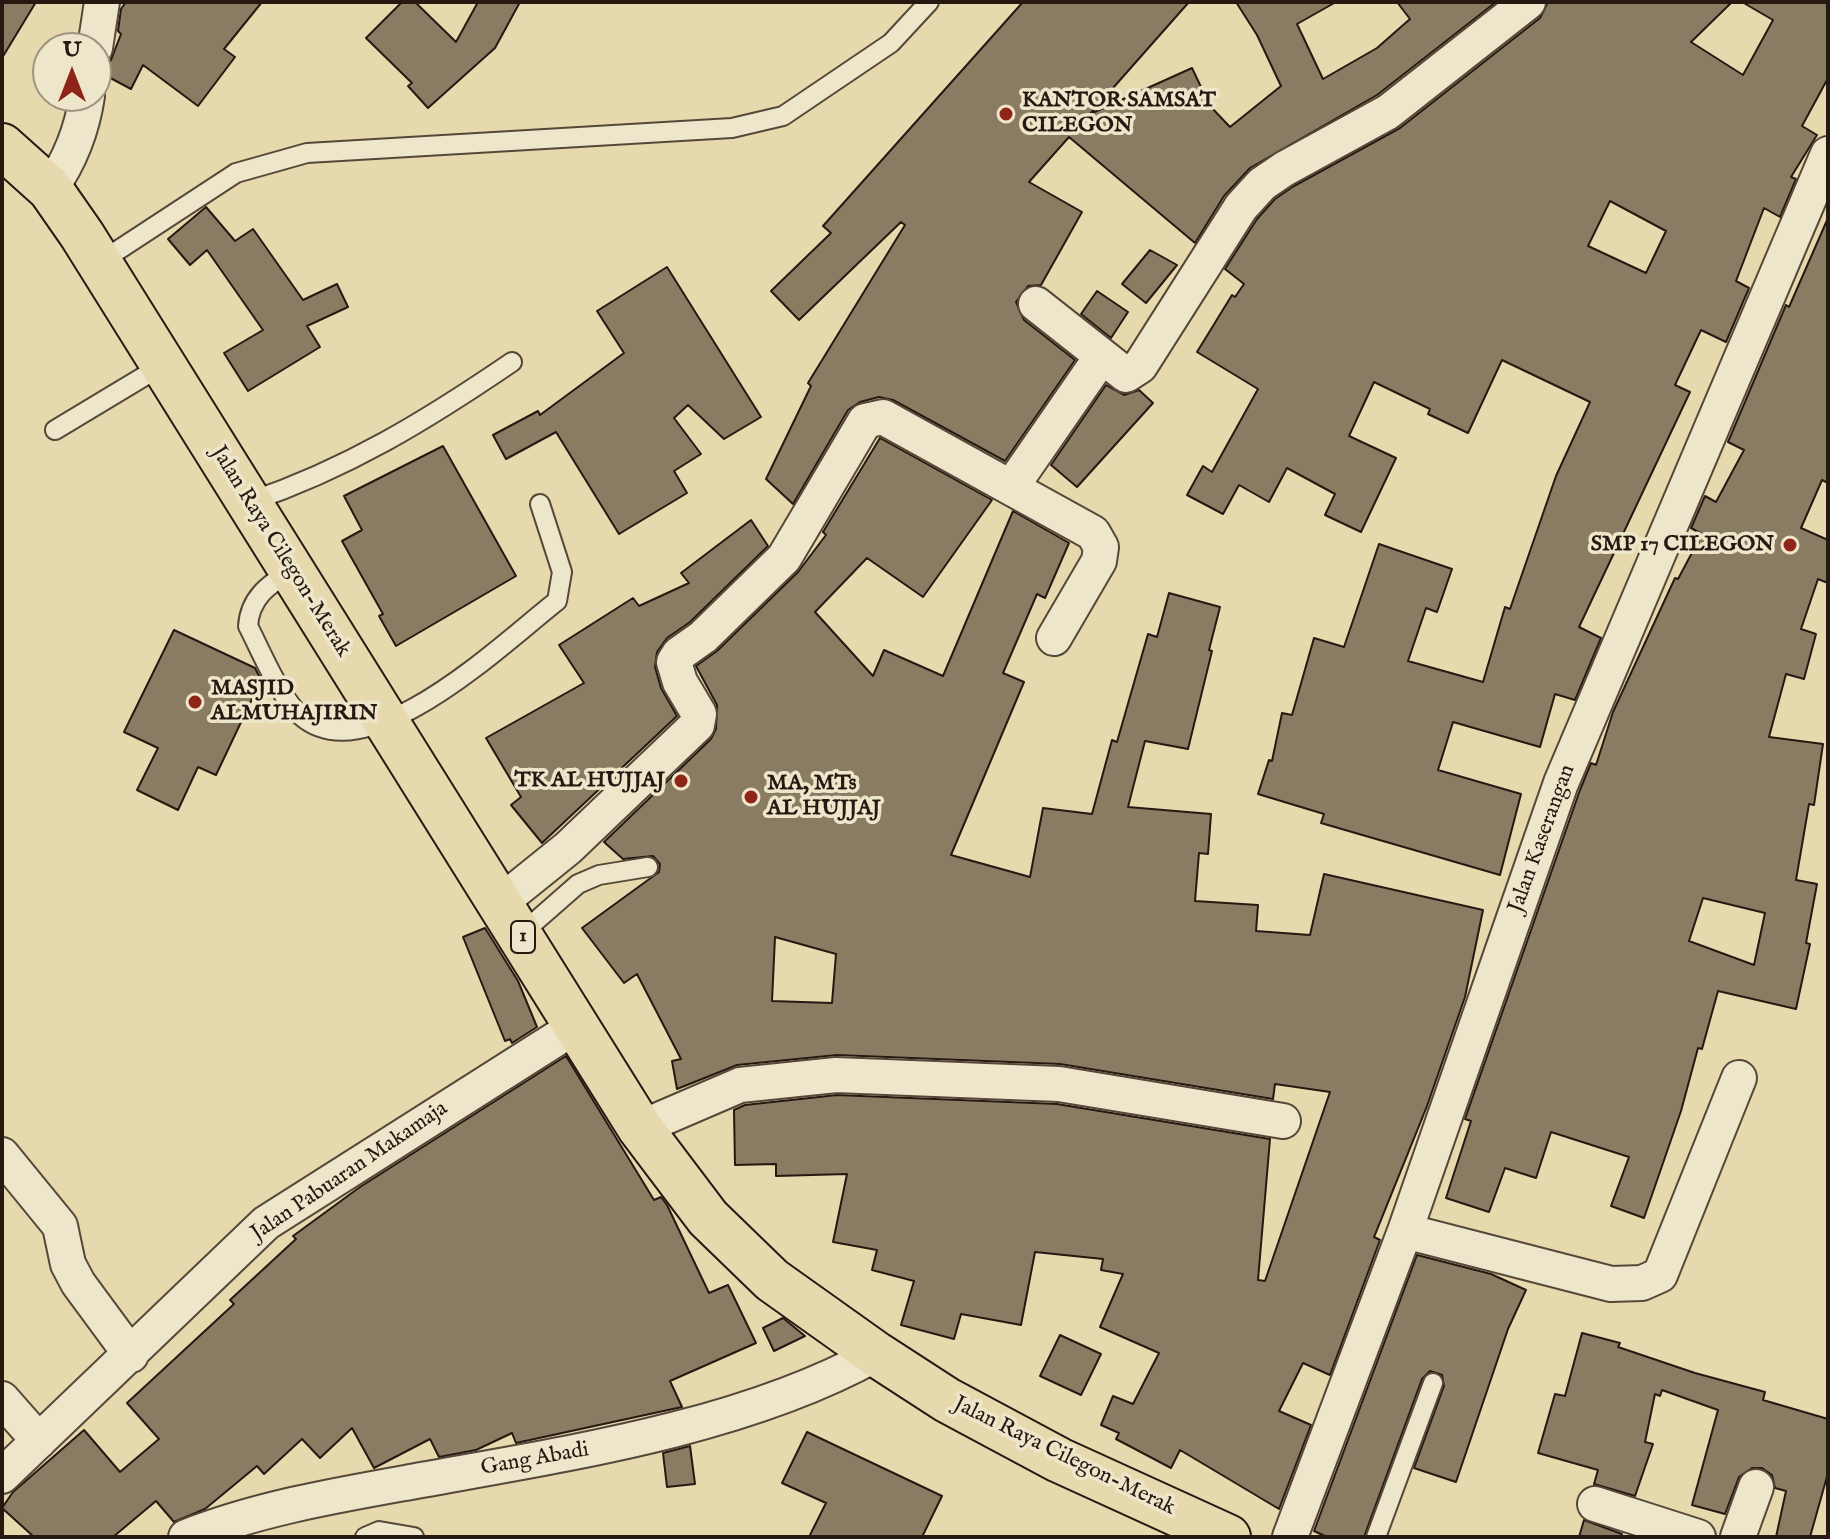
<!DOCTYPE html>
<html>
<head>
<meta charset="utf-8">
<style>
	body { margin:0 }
	#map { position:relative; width:1830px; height:1539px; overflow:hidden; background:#e5d9ad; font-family:"IM FELL English",serif }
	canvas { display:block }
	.frame { position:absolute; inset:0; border:4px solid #271812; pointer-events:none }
	.north { position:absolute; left:32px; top:32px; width:80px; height:80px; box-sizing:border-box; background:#eee6ca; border:2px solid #9e9480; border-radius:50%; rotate:0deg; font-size:22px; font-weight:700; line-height:32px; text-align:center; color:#271812 }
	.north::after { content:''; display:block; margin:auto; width:28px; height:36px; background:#8f2418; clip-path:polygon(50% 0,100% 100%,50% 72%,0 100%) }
</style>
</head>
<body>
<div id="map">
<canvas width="1830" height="1539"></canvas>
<div class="frame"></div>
<div class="north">U</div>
</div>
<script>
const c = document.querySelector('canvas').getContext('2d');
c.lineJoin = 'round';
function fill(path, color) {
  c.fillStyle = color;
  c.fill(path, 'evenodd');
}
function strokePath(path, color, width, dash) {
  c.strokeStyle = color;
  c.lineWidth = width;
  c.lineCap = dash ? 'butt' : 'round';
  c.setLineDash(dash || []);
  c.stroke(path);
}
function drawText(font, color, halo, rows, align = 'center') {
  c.font = font + ' "IM FELL English",serif';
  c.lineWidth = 7;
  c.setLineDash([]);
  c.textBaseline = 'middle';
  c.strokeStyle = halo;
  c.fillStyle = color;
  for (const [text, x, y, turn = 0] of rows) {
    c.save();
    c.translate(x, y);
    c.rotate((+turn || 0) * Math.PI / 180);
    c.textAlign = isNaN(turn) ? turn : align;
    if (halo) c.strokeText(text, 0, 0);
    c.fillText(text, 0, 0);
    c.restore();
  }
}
const building = new Path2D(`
	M 2,2 L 36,2 L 2,58 Z
	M 126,2 L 262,2 L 224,49 L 235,57 L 198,106 L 143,65 L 131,89 L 101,73 L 111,60 L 121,34 L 118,31 L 121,9 Z
	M 402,2 L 415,2 L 456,42 L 478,2 L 520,2 L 495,48 L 428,108 L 408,86 L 412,83 L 366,38 Z
	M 1023,2 L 1189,2 L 1090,114 L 1192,68 L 1210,106 L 1230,127 L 1281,86 L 1257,35 L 1236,2 L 1336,2 L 1297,24 L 1323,79 L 1377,48 L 1410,19 L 1397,2 L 1496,2 L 1377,95 L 1250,168 L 1224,196 L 1195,243 L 1069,137 L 1029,182 L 1082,212 L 1041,285 L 1028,286 L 1016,302 L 1024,320 L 1075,360 L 1005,461 L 893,400 L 879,397 L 860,402 L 848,410 L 793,504 L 766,479 L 811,386 L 808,383 L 905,225 L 901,222 L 799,320 L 771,291 L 831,233 L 823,226 Z
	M 1548,2 L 1732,2 L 1691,42 L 1743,75 L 1773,20 L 1742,2 L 1828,2 L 1828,78 L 1802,126 L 1817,135 L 1791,177 L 1796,179 L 1780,217 L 1764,208 L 1736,281 L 1749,288 L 1726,342 L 1701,330 L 1675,385 L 1690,392 L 1579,627 L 1601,638 L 1575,700 L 1555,694 L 1540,747 L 1453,722 L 1438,770 L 1521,794 L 1500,875 L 1321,823 L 1324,814 L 1258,794 L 1269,760 L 1272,761 L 1282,713 L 1292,715 L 1314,638 L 1344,647 L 1379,544 L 1452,569 L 1437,612 L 1426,608 L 1408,661 L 1483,682 L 1505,607 L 1510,609 L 1556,476 L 1590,402 L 1502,360 L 1468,433 L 1428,414 L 1430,409 L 1374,382 L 1349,436 L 1396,458 L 1361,532 L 1325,515 L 1335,494 L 1287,468 L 1269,502 L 1239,485 L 1223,514 L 1187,495 L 1203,466 L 1212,472 L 1258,389 L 1197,352 L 1232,295 L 1235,297 L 1244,284 L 1225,269 L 1257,219 L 1275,199 L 1294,186 L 1400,128 L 1540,18 ZM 1610,201 L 1666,231 L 1646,273 L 1588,246 Z
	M 206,207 L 235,241 L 253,229 L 303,300 L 337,284 L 348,307 L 307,326 L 320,347 L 248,391 L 224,353 L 263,330 L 207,250 L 190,265 L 168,239 Z
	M 1828,218 L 1828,483 L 1822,480 L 1801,528 L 1828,540 L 1828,583 L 1818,579 L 1801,629 L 1816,634 L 1804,679 L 1786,674 L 1769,737 L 1823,744 L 1814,805 L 1809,804 L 1796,880 L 1817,884 L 1806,943 L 1810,944 L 1796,1009 L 1718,991 L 1702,1049 L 1698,1048 L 1681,1111 L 1644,1218 L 1611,1206 L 1629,1157 L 1551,1132 L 1536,1178 L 1505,1168 L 1489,1212 L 1446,1198 L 1471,1121 L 1465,1119 L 1580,790 L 1591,763 L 1596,765 L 1613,712 L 1675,578 L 1678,579 L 1702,534 L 1691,528 L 1705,496 L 1716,502 L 1744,450 L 1728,442 L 1786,305 L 1789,307 ZM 1703,898 L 1765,913 L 1754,965 L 1689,941 Z
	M 1150,250 L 1177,265 L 1146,303 L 1122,284 Z
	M 667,267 L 761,417 L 724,439 L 688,405 L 674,418 L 701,454 L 674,471 L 687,493 L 619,534 L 556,432 L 506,459 L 493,435 L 538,411 L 540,415 L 624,353 L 597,311 Z
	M 1097,291 L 1128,312 L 1111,338 L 1081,314 Z
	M 1106,385 L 1124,395 L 1139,390 L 1153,403 L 1077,487 L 1051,465 Z
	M 880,438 L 992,500 L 923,597 L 867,558 L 815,612 L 873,676 L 884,650 L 943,676 L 1013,511 L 1069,543 L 1045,598 L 1037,594 L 1003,673 L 1024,682 L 951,855 L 1030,877 L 1043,808 L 1092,814 L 1112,740 L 1117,742 L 1148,634 L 1157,637 L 1169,593 L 1220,607 L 1209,650 L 1212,651 L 1188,749 L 1145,741 L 1128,807 L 1211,814 L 1208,854 L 1199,853 L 1195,901 L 1258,905 L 1256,931 L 1310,935 L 1324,874 L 1483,910 L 1465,997 L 1427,1106 L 1374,1237 L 1380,1240 L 1330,1375 L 1303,1363 L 1279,1411 L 1311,1425 L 1279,1509 L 1180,1450 L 1171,1468 L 1116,1439 L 1119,1433 L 1101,1425 L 1113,1396 L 1133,1404 L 1159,1353 L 1100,1327 L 1123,1274 L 1101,1270 L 1103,1259 L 1035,1252 L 1021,1325 L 961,1314 L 954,1339 L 901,1325 L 914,1281 L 872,1270 L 877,1250 L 833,1242 L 847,1174 L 776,1176 L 776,1164 L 735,1165 L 734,1110 L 745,1105 L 837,1095 L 1057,1104 L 1270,1139 L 1258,1280 L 1265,1281 L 1330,1092 L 1275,1084 L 1273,1099 L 1060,1064 L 837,1055 L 737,1065 L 677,1089 L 672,1061 L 681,1059 L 637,974 L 624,983 L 582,928 L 659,872 L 660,864 L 653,856 L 623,859 L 604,842 L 711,739 L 716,729 L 717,705 L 696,666 L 717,651 L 798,572 L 826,535 L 823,532 ZM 775,937 L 836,954 L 832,1003 L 772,1001 Z
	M 443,446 L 516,576 L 396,646 L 379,616 L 383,614 L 342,541 L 362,530 L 344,496 Z
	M 751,520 L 768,546 L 690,622 L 667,638 L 657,652 L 655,667 L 661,688 L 677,716 L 542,843 L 511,805 L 521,797 L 486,738 L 584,683 L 559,645 L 633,598 L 639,606 L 689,583 L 681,573 Z
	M 174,630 L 255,668 L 261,680 L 216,775 L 198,767 L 178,810 L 137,790 L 158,748 L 124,732 Z
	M 485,928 L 518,981 L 537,1027 L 512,1043 L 510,1039 L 505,1041 L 463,937 Z
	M 566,1056 L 654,1200 L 661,1197 L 667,1205 L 709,1293 L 728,1285 L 756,1343 L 670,1381 L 682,1407 L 516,1443 L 512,1433 L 476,1450 L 439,1457 L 430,1439 L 374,1468 L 352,1428 L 320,1458 L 302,1439 L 264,1474 L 257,1466 L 205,1509 L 174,1522 L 156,1501 L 113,1537 L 34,1537 L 2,1508 L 13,1492 L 84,1430 L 120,1472 L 159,1439 L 127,1403 L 234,1304 L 230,1300 L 296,1239 L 293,1236 L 360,1187 Z
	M 1417,1255 L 1491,1274 L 1526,1290 L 1508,1329 L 1456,1482 L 1414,1468 L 1444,1386 L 1442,1375 L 1430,1371 L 1422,1379 L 1364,1537 L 1327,1537 L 1314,1531 Z
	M 783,1318 L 805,1336 L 774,1351 L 763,1328 Z
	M 1582,1333 L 1620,1343 L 1618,1347 L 1695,1373 L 1765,1392 L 1763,1400 L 1828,1419 L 1828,1473 L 1810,1537 L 1776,1537 L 1786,1491 L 1775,1488 L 1772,1475 L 1762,1468 L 1752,1468 L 1739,1477 L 1725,1514 L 1692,1505 L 1718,1410 L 1662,1390 L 1660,1396 L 1655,1394 L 1645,1442 L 1653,1444 L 1635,1496 L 1594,1484 L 1598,1470 L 1538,1453 L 1555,1394 L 1565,1396 Z
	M 1060,1335 L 1101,1354 L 1081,1395 L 1040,1376 Z
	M 807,1432 L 942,1496 L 922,1537 L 809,1537 L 826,1503 L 782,1483 Z
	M 690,1446 L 695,1484 L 667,1487 L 663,1453 Z
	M 1584,1520 L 1622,1534 L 1620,1537 L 1579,1537 Z`);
const service = new Path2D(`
	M 100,262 L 236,173 L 307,153 L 732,128 L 783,116 L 891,43 L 929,2
	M 55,430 L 163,365
	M 249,502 C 347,469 427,420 512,362
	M 291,570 C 269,585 250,597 248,626 C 261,651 280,698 301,716 C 368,775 505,641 557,601 L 562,572 L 540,504
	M 521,934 L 578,884 L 599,875 L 648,867
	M 365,1537 L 379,1531 L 414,1537
	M 1376,1537 L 1433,1383`);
const minor = new Path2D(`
	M 95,48 L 102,2
	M 50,189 C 69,162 82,130 87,96
	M 1036,304 L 1102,356
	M 1012,486 L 1102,356 L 1126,375 L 1140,366 L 1241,207 L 1262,184 L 1284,169 L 1388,112 L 1528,2
	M 501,902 L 568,848 L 697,725 L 699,714 L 680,682 L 674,662 L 679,654 L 703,637 L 784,558 L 865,421 L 883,417 L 1093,533 L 1101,547 L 1099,561 L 1054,638
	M 640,1128 L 740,1085 L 836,1075 L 1059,1084 L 1283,1121
	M 2,1155 L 60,1226 L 68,1264 L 78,1283 L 131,1355
	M 1405,1231 L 1611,1284 L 1642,1283 L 1660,1275 L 1739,1078
	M 2,1399 L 39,1441
	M 2,1476 L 266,1223 L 578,1025
	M 1595,1504 L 1698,1537
	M 186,1537 C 260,1508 338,1495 416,1481 C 565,1454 743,1428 876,1354
	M 1290,1537 L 1405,1231 L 1561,783 L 1828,154
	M 1738,1537 L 1756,1487`);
const trunk = new Path2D(`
	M 2,146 L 50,189 L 82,235 L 640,1128 L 708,1218 L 772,1280 L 876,1354 L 947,1400 L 1059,1460 L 1228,1537`);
const markers = [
	[1006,114,8,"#8f2418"],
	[1790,545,8,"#8f2418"],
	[195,702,8,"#8f2418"],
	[681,781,8,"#8f2418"],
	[751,797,8,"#8f2418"]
];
const shields = [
	[523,937,24]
];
const shieldNames = [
	["1",523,937]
];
const poiNames = [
	["KANTOR SAMSAT",1022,101],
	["CILEGON",1022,126],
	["SMP 17 CILEGON",1774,545,"right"],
	["MASJID",211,689],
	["ALMUHAJIRIN",211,714],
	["TK AL HUJJAJ",665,781,"right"],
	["MA, MTs",767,784],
	["AL HUJJAJ",767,809]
];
const streetNames = [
	["Jalan Raya Cilegon-Merak",280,552,58],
	["Jalan Kaserangan",1543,839,-70],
	["Jalan Pabuaran Makamaja",350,1172,-34],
	["Jalan Raya Cilegon-Merak",1064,1457,26],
	["Gang Abadi",535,1460,-10]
];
fill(building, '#8a7c63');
strokePath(building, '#271812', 2);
strokePath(service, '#564839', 22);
strokePath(minor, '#564839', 38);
strokePath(trunk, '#271812', 48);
strokePath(service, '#eee6ca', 18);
strokePath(minor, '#eee6ca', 34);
strokePath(trunk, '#e5d9ad', 44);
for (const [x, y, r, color] of markers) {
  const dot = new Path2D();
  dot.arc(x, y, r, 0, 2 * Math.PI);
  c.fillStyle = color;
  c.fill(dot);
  strokePath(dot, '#eee6ca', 3);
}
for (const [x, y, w] of shields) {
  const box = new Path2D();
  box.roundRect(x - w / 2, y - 16, w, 32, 6);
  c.fillStyle = '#eee6ca';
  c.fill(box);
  strokePath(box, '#271812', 2);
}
drawText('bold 20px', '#271812', null, shieldNames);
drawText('bold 22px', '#271812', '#eee6ca', poiNames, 'left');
drawText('22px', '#271812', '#eee6ca', streetNames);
</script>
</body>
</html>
